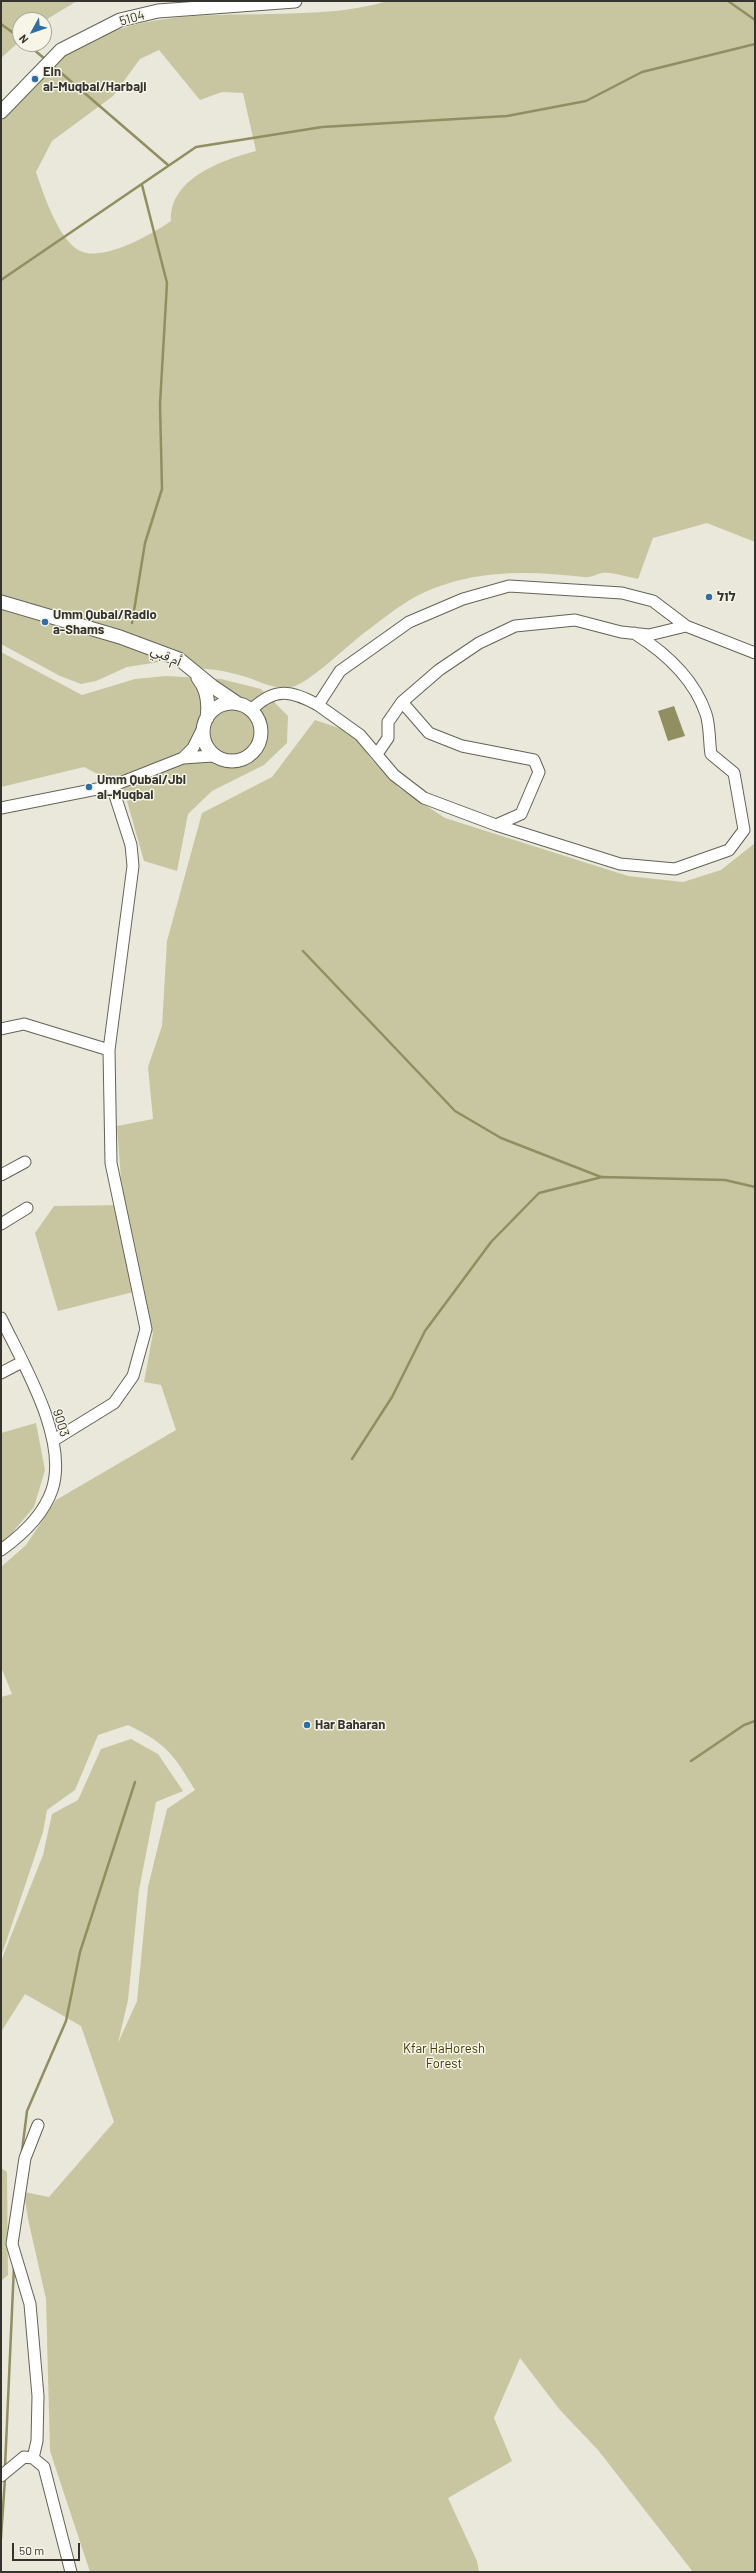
<!DOCTYPE html>
<html>
<head>
<meta charset="utf-8">
<style>
	body { margin:0 }
	#map { position:relative; width:756px; height:2573px; overflow:hidden; background:#e9e8da; font-family:Barlow,sans-serif }
	canvas { display:block }
	.frame { position:absolute; inset:0; border:2px solid #34332e; pointer-events:none }
	.north { position:absolute; left:12px; top:12px; width:40px; height:40px; box-sizing:border-box; background:#f6f5e8; border:1px solid #a8a79e; border-radius:50%; rotate:230deg; font-size:11px; font-weight:700; line-height:16px; text-align:center; color:#34332e }
	.north::after { content:''; display:block; margin:auto; width:14px; height:18px; background:#2f6da4; clip-path:polygon(50% 0,100% 100%,50% 72%,0 100%) }
	.scale { position:absolute; left:12px; top:2543px; width:68px; height:18px; box-sizing:border-box; border:2px solid #34332e; border-top:0; padding-left:5px; font-size:12px; line-height:14px; white-space:nowrap; color:#34332e; -webkit-text-stroke:3px #f6f5e8; paint-order:stroke }
</style>
</head>
<body>
<div id="map">
<canvas width="756" height="2573"></canvas>
<div class="frame"></div>
<div class="north">N</div>
<div class="scale">50 m</div>
</div>
<script>
const c = document.querySelector('canvas').getContext('2d');
c.lineJoin = 'round';
function fill(path, color) {
  c.fillStyle = color;
  c.fill(path, 'evenodd');
}
function strokePath(path, color, width, dash) {
  c.strokeStyle = color;
  c.lineWidth = width;
  c.lineCap = dash ? 'butt' : 'round';
  c.setLineDash(dash || []);
  c.stroke(path);
}
function drawText(font, color, halo, rows, align = 'center') {
  c.font = font + ' Barlow,"Noto Sans Arabic","Noto Sans Hebrew",sans-serif';
  c.lineWidth = 3;
  c.setLineDash([]);
  c.textBaseline = 'middle';
  c.strokeStyle = halo;
  c.fillStyle = color;
  for (const [text, x, y, turn = 0] of rows) {
    c.save();
    c.translate(x, y);
    c.rotate((+turn || 0) * Math.PI / 180);
    c.textAlign = isNaN(turn) ? turn : align;
    if (halo) c.strokeText(text, 0, 0);
    c.fillText(text, 0, 0);
    c.restore();
  }
}
const green = new Path2D(`
	M 1,1 L 77,1 L 44,21 L 20,20 L 20,41 L 1,58 Z
	M 388,1 L 755,1 L 755,542 L 707,523 L 653,538 L 638,579 C 627,577 613,572 602,573 C 596,574 591,578 584,577 C 527,570 466,569 413,598 C 396,608 380,621 364,633 C 348,645 308,684 292,687 C 273,691 257,679 239,675 C 219,669 198,668 177,667 L 179,659 L 127,667 L 96,681 L 81,684 L 60,676 L 1,644 L 1,122 C 10,109 21,99 32,88 C 40,80 48,69 57,62 C 120,12 198,15 274,14 C 314,13 350,12 388,1 ZM 159,50 L 200,100 L 222,92 L 243,93 L 256,151 C 223,160 169,178 171,221 C 152,234 107,260 83,252 C 60,245 43,193 36,172 L 52,141 L 113,96 L 140,59 Z
	M 1,652 L 82,695 L 135,679 L 166,676 L 221,679 L 261,689 L 288,716 L 287,743 L 264,765 L 212,791 L 188,814 L 177,871 L 144,861 L 123,787 L 84,767 L 1,787 Z
	M 315,720 L 351,732 L 371,759 L 399,788 L 445,818 L 628,876 L 683,882 L 721,870 L 755,843 L 755,2572 L 693,2572 L 598,2450 L 560,2410 L 520,2358 L 494,2418 L 512,2461 L 448,2498 L 477,2561 L 479,2572 L 90,2572 L 50,2451 L 46,2299 L 28,2219 L 24,2192 L 49,2197 L 114,2122 L 81,2026 L 25,1994 L 1,2032 L 1,1961 L 43,1855 L 52,1814 L 78,1800 L 101,1749 L 131,1739 L 158,1754 L 183,1791 L 156,1802 L 139,1890 L 128,2000 L 118,2043 L 137,2001 L 148,1887 L 167,1809 L 195,1790 C 173,1754 167,1744 128,1725 L 98,1735 L 75,1790 L 47,1810 L 43,1832 L 1,1957 L 1,1697 L 12,1694 L 1,1667 L 1,1567 L 26,1545 L 56,1500 L 176,1430 L 161,1385 L 144,1382 L 153,1333 L 141,1290 L 58,1311 L 35,1233 L 54,1206 L 123,1205 L 117,1126 L 153,1119 L 148,1067 L 162,1026 L 167,941 L 202,813 L 272,777 Z
	M 36,1423 L 45,1470 L 34,1507 L 7,1539 L 1,1542 L 1,1433 Z
	M 1,2168 L 7,2172 L 8,2275 L 1,2281 Z`);
const water = new Path2D(`
	M 674,706 L 685,736 L 668,741 L 658,711 Z`);
const stream = new Path2D(`
	M 728,1 L 755,20
	M 1,24 L 20,38
	M 27,44 L 45,59
	M 52,65 L 168,165
	M 1,280 L 196,147 L 322,127 L 507,116 L 586,101 L 642,72 L 755,44
	M 132,623 L 145,543 L 162,489 L 160,404 L 167,283 L 142,185
	M 303,951 L 455,1111 L 501,1138 L 601,1177
	M 352,1459 L 392,1397 L 425,1331 L 491,1242 L 539,1193 L 602,1177 L 725,1180 L 755,1187
	M 691,1761 L 744,1725 L 755,1721
	M 22,2151 L 27,2111 L 66,2021 L 80,1952 L 135,1782
	M 5,2467 L 14,2266
	M 1,2538 L 5,2478`);
const minor = new Path2D(`
	M 402,702 L 439,670 L 479,643 L 515,626 L 575,620 L 621,632 L 649,635 L 686,626
	M 318,705 L 360,735 L 394,775 L 424,798 L 496,825 L 521,814 L 539,772 L 534,760 L 462,746 L 429,733 L 402,702 L 388,722 L 388,738 L 377,754
	M 251,710 C 275,687 291,690 318,705 L 340,671 L 409,622 L 463,599 L 509,586 L 622,593 L 653,601 L 686,626 L 755,653
	M 183,758 L 193,748 L 203,728
	M 1,808 L 112,786 L 183,758 L 212,756 L 224,760
	M 496,825 L 620,864 L 675,869 L 729,850 L 744,830 L 734,773 L 711,754 C 709,742 710,726 706,714 C 694,678 666,653 634,633
	M 1,1029 L 24,1024 L 109,1050
	M 1,1175 L 25,1162
	M 1,1224 L 27,1208
	M 1,1318 C 23,1364 69,1439 52,1490 C 43,1516 22,1535 1,1550
	M 1,1373 L 22,1362
	M 54,1440 L 114,1403 L 133,1376 L 146,1329 L 111,1163 L 109,1050 L 133,866 L 131,845 L 112,786
	M 33,2458 L 37,2441 L 38,2396 L 30,2304 L 12,2244 L 25,2158 L 38,2125
	M 1,2476 L 24,2457 L 33,2458 L 44,2467 L 71,2572`);
const tertiary = new Path2D(`
	M 1,112 L 61,50 L 120,20 L 158,11 L 295,1
	M 1,602 L 120,637 L 179,659 L 212,686 L 237,703
	M 198,678 C 208,690 209,704 207,718
	M203 732a29 29 0 1 1 58 0a29 29 0 1 1-58 0Z`);
const markers = [
	[35,79,4,"#2f6da4"],
	[709,597,4,"#2f6da4"],
	[45,622,4,"#2f6da4"],
	[89,787,4,"#2f6da4"],
	[307,1725,4,"#2f6da4"]
];
const streetNames = [
	["5104",132,18,-16],
	["أم قبي",166,656,24],
	["9003",61,1423,73]
];
const poiNames = [
	["Ein",43,72],
	["al-Muqbai/Harbaji",43,87],
	["לול",717,597],
	["Umm Qubai/Radio",53,615],
	["a-Shams",53,630],
	["Umm Qubai/Jbl",97,780],
	["al-Muqbai",97,795],
	["Har Baharan",315,1725]
];
const parkNames = [
	["Kfar HaHoresh",444,2049],
	["Forest",444,2064]
];
fill(green, '#c8c6a1');
fill(water, '#918e62');
strokePath(stream, '#918e62', 2.5);
strokePath(minor, '#646357', 13);
strokePath(tertiary, '#646357', 15);
strokePath(minor, '#fff', 11);
strokePath(tertiary, '#fff', 13);
for (const [x, y, r, color] of markers) {
  const dot = new Path2D();
  dot.arc(x, y, r, 0, 2 * Math.PI);
  c.fillStyle = color;
  c.fill(dot);
  strokePath(dot, '#f6f5e8', 1.5);
}
drawText('13px', '#34332e', '#f6f5e8', streetNames);
drawText('bold 13px', '#34332e', '#f6f5e8', poiNames, 'left');
drawText('13px', '#413c02', '#f6f5e8', parkNames);
</script>
</body>
</html>
